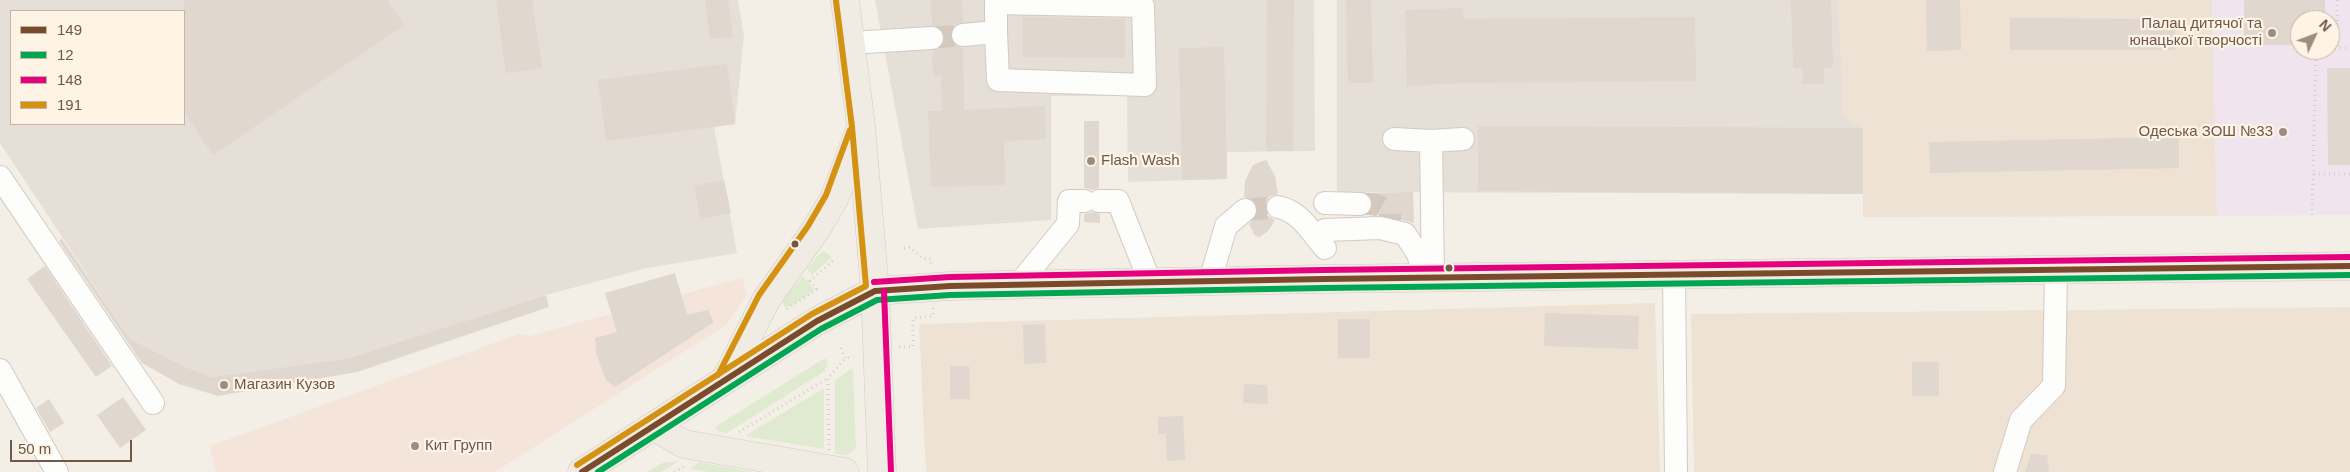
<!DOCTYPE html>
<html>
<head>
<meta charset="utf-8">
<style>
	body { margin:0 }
	#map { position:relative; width:2350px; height:472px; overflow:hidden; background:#f4efe6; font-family:Helvetica,sans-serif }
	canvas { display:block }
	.legend { position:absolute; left:10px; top:10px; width:175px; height:115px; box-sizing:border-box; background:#fef4e6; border:1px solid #c5b5a7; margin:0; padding:6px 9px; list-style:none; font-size:15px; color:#6f5749 }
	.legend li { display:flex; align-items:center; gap:10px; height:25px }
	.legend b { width:25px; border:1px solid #c5b5a7 }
	.north { position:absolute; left:2290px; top:10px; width:50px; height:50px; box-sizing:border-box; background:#fef4e6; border:1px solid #c5b5a7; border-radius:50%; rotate:47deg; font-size:14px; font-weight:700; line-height:20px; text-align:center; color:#6f5749 }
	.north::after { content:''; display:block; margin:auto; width:18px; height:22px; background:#9e8c80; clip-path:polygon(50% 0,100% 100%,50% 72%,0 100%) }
	.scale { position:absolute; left:10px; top:440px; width:122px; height:22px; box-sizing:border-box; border:2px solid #6f5749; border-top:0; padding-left:6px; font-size:15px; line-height:18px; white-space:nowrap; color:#6f5749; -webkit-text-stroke:4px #fef4e6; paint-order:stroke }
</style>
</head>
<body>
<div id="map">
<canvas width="2350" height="472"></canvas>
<ul class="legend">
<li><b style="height:6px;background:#7a4b2a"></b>149</li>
<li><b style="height:6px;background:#00a651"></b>12</li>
<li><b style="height:6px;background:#e5007d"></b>148</li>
<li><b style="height:6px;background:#d59212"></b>191</li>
</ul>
<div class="north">N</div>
<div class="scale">50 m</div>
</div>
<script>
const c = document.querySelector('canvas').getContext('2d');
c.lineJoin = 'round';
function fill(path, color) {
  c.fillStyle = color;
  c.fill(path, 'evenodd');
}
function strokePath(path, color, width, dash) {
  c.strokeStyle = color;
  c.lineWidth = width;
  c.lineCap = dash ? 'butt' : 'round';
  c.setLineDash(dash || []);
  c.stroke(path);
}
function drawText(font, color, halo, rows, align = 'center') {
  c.font = font + ' Helvetica,sans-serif';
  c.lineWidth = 4.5;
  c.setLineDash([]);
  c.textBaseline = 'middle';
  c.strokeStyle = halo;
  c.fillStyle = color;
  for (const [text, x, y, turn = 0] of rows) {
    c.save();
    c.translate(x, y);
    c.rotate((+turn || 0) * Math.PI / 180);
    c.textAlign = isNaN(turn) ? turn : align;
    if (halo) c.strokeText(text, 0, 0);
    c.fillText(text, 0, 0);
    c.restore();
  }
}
const residential = new Path2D(`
	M 1838,0 L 2212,0 L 2217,216 L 1863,217 L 1863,129 L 1844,119 Z
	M 1655,303 L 1660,472 L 926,472 L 919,324 Z
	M 2350,307 L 2350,472 L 1694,472 L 1691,314 Z`);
const commercial = new Path2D(`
	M 742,278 L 747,295 L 726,325 L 495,472 L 216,472 L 210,446 L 519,334 L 530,336 Z`);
const industrial = new Path2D(`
	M 0,0 L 738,0 L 744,36 L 735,124 L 714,127 L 737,253 L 647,268 L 546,295 L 349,358 L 213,377 L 183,366 L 129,338 L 0,143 ZM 11,11 L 184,11 L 184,124 L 11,124 Z
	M 875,0 L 1314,0 L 1315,151 L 1227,152 L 1227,179 L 1128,182 L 1127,96 L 1051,96 L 1051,220 L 918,229 Z
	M 1337,0 L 1838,0 L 1844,118 L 1863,128 L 1863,194 L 1337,192 Z`);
const education = new Path2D(`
	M 2212,0 L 2350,0 L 2350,215 L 2217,216 ZM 2300,20 L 2330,20 L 2330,50 L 2300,50 Z`);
const green = new Path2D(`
	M 824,251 L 832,257 L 812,275 L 807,269 L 819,254 Z
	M 803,276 L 815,290 L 791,306 L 785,307 L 782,301 Z
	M 825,358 L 828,362 L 825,371 L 727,433 L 717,431 L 715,427 Z
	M 853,368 L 856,448 L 848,455 L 835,454 L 835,380 Z
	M 824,388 L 824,449 L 745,436 Z
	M 679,461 L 662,472 L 646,472 L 664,462 Z
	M 699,462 L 752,472 L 709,472 L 690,469 Z`);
const building = new Path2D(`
	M 184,0 L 387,0 L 404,25 L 213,155 L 184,112 Z
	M 496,0 L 532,0 L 542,68 L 506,73 Z
	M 705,0 L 728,0 L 733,37 L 710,39 Z
	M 931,0 L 962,0 L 963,22 L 955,25 L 950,36 L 953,43 L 963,48 L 964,110 L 1045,106 L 1046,139 L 1004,141 L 1005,185 L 931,187 L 928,111 L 942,111 L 941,76 L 933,76 L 932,51 L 940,49 L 945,38 L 943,30 L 932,25 Z
	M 1267,0 L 1294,0 L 1293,151 L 1266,151 Z
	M 1346,0 L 1371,0 L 1373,83 L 1348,83 Z
	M 1791,0 L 1831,0 L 1833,67 L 1824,68 L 1824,84 L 1803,84 L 1803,68 L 1793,68 Z
	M 1926,0 L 1960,0 L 1961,50 L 1927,51 Z
	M 2244,0 L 2325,0 L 2325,20 L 2300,20 L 2300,45 L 2244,45 Z
	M 1463,8 L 1464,19 L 1695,17 L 1696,81 L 1466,83 L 1407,86 L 1405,10 Z
	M 1023,17 L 1125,19 L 1125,58 L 1023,57 Z
	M 2010,18 L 2175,19 L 2175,50 L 2010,50 Z
	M 1224,47 L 1227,179 L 1182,180 L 1179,48 Z
	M 727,64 L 735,124 L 606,141 L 598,80 Z
	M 2327,68 L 2350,68 L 2350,165 L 2328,165 Z
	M 1084,121 L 1099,121 L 1099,188 L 1092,190 L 1084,188 Z
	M 1478,126 L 1863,128 L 1863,194 L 1478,191 Z
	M 2179,137 L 2179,168 L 1930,173 L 1929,142 Z
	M 1266,160 L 1275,176 L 1278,194 L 1269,197 L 1266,203 L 1265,210 L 1268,216 L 1275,220 L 1269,230 L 1260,237 L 1255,236 L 1249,224 L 1257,215 L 1258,208 L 1255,201 L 1244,197 L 1245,181 L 1253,165 Z
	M 724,180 L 731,213 L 701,219 L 694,186 Z
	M 1413,192 L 1414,223 L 1383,215 L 1366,215 L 1371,210 L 1373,204 L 1371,197 L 1366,193 Z
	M 1092,212 L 1100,214 L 1100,223 L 1084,222 L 1084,214 Z
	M 62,239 L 129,338 L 183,366 L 213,377 L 349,358 L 546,295 L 549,307 L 357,372 L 218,396 L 179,384 L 142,363 L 59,241 Z
	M 45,266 L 112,366 L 96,377 L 27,279 Z
	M 675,273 L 687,315 L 708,310 L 714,322 L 615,387 L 606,380 L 597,356 L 595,338 L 617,332 L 605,293 Z
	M 1545,313 L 1639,316 L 1638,349 L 1544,346 Z
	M 1338,319 L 1370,319 L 1370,358 L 1338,358 Z
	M 1045,324 L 1046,363 L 1024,364 L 1023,325 Z
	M 1912,362 L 1939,362 L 1939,396 L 1912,396 Z
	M 950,366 L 969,366 L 970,399 L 950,399 Z
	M 1244,384 L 1267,385 L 1268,404 L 1243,403 Z
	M 123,397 L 146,430 L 120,448 L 97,415 Z
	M 49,399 L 64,423 L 50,432 L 36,408 Z
	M 1183,416 L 1185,460 L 1167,461 L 1166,434 L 1158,434 L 1158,417 Z
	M 2031,454 L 2047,455 L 2049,472 L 2025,472 Z`);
const minorTunnel = new Path2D(`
	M 932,38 L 963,35
	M 1360,204 C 1373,203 1380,204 1390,214 L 1390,223
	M 1245,210 L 1278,207`);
const path = new Path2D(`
	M 2337,0 L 2338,48 L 2350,48
	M 2330,49 L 2338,48
	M 2316,50 L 2313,174 L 2350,174
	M 2312,215 L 2313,174
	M 904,248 L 910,247 L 922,258 L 931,259 L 931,266
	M 817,289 L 810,281 L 835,259
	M 787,309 L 817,289
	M 899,347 L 913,347 L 913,318 L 933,316 L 933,308
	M 841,348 L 845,359 L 853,356
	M 739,432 L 828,378
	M 829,450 L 828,378 L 845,359
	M 674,472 L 685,466`);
const minor = new Path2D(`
	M 963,35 L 996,32 L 996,3 L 1143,6 L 1145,85 L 998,80 L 996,32
	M 850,43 L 932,38
	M 1394,139 L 1431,141 L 1463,139
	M 1431,141 L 1433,277
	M 0,177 L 153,403
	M 1099,201 L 1118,201 L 1150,282
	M 1325,203 L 1360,204
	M 1278,207 C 1300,211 1311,232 1325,248
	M 1325,230 L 1380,228 L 1405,234 L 1418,254 L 1425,277
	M 1674,275 L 1676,472
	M 1210,281 L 1226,226 L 1245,210
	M 1019,284 L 1068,224 L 1069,201 L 1084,201
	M 0,370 L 57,472
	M 2005,472 L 2021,420 L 2054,386 L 2056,270`);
const major = new Path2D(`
	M 845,0 L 861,126 L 875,291 L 882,472
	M 726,379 L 766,300 L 815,231 L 834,199 L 859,132
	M 655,427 L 684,444 L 845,472
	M 582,472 L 817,321 L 875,291 L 950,286 L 1323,279 L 2350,266`);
const bus1 = new Path2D(`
	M 582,472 L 817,321 L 875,291 L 950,286 L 1323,279 L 2350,266`);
const bus2 = new Path2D(`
	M 598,472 L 821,329 L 877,300 L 950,295 L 1323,288 L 2350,275`);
const bus3 = new Path2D(`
	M 874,282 L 950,277 L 1323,270 L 2350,257
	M 884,291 L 891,472`);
const bus4 = new Path2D(`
	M 718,375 L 759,295 L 808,226 L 826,195 L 850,130
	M 577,465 L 812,314 L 866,286 L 852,127 L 836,1`);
const markers = [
	[2272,33,5,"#9e8c80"],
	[2283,132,5,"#9e8c80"],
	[1091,161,5,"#9e8c80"],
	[795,244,4.5,"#6f5749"],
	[1449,268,4.5,"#6f5749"],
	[224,385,5,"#9e8c80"],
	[415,446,5,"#9e8c80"]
];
const poiNames = [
	["Палац дитячої та",2262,24,"right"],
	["юнацької творчості",2262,41,"right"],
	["Одеська ЗОШ №33",2273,132,"right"],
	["Flash Wash",1101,161],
	["Магазин Кузов",234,385],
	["Кит Групп",425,446]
];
fill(residential, '#ede2d3');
fill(commercial, '#f4e4d9');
fill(industrial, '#e6dfd7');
fill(education, '#f0e5ef');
fill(green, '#e0ead1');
fill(building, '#e0d7ce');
strokePath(minorTunnel, '#d3c9bf', 22, [22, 11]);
strokePath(minor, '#d3cac2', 24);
strokePath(major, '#d3cbc4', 29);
strokePath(path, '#d5cfc9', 3, [1, 4]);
strokePath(minor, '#fdfdfb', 22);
strokePath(major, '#f0ece3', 28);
strokePath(bus1, '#7a4b2a', 6);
strokePath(bus2, '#00a651', 6);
strokePath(bus3, '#e5007d', 6);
strokePath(bus4, '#d59212', 6);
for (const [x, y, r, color] of markers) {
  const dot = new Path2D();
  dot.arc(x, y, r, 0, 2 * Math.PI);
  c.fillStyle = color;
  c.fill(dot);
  strokePath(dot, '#fef4e6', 2);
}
drawText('15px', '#6f5749', '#fef4e6', poiNames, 'left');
</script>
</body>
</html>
